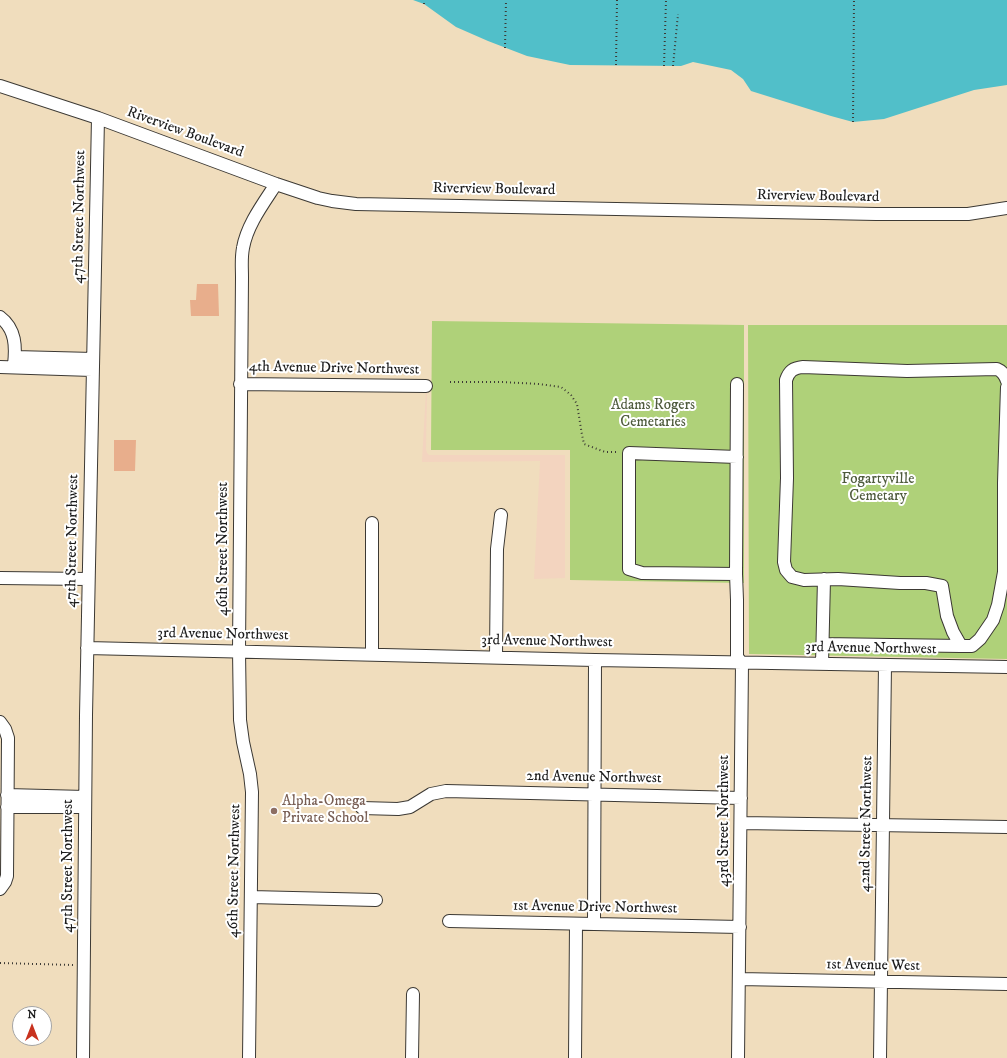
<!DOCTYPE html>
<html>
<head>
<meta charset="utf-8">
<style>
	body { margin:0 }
	#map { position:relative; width:1007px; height:1058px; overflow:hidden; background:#f0ddbd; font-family:"IM FELL DW Pica",serif }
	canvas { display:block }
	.north { position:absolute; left:12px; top:1006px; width:40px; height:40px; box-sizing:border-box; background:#fff; border:1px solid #a4a4a4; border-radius:50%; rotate:0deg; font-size:11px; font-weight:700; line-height:16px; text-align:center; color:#1c1c1c }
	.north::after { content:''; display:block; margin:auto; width:14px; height:18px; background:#c8321e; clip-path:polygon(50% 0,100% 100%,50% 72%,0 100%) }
</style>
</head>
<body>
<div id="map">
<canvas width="1007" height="1058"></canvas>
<div class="north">N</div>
</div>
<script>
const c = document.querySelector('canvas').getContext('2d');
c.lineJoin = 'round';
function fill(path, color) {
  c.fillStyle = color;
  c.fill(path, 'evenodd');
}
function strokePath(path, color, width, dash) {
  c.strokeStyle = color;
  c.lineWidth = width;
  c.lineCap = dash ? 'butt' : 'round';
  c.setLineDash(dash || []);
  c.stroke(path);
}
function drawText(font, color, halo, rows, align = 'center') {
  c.font = font + ' "IM FELL DW Pica",serif';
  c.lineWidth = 4;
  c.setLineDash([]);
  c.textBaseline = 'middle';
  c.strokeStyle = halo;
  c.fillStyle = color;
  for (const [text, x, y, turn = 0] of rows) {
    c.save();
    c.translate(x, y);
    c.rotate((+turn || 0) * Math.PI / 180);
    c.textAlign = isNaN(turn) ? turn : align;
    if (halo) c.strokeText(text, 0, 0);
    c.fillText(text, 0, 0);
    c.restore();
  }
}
const built = new Path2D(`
	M 426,392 L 427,392 L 426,449 L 427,453 L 429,455 L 565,455 L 565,578 L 534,579 L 540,461 L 422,462 Z`);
const green = new Path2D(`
	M 432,321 L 744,325 L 744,583 L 570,580 L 570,450 L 431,450 Z
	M 748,325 L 1007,325 L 1007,659 L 749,654 Z`);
const water = new Path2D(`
	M 413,0 L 1007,0 L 1007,85 L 974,90 L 884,119 L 853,122 L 831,116 L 751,91 L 743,79 L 731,70 L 693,62 L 681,66 L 570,65 L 527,56 L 488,41 L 456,27 L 424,4 Z`);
const building = new Path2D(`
	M 197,284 L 218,284 L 219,316 L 191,316 L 190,300 L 196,300 Z
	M 114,440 L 136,440 L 135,471 L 114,471 Z`);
const path = new Path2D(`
	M 424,4 L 424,0
	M 505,48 L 506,0
	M 616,65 L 617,0
	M 664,66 L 666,0
	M 673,66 L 678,14
	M 853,122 L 854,0
	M 450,382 L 502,382 L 539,384 L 561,387 L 571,395 L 577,404 L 582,435 L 584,444 L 605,452 L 618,452
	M 0,963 L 73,965`);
const minor = new Path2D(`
	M 0,86 L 98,118 L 276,184 L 318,198 L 332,201 L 356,204 L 876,214 L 968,214 L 1007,208
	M 0,317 C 16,329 16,347 14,365
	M 15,357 L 93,359
	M 0,367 L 92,370
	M 1007,381 C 1005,375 1002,371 997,369 L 907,371 L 803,367 C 793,368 789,371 786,380 L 787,478 L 784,562 L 786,570 L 792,577 L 804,580 L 838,579 L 900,583 L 926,583 L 942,586 L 947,616 L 953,632 L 961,646 L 972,646 L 980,639 L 993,620 L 998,605 L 1004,572 L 1004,483 L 1007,387
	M 240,384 L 426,386
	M 737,384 L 736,574 L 737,600 L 737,657 L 742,663
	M 736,574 L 642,573 L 629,569 L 629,453 L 737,457
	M 0,578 L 88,579
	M 822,644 L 961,646
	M 87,648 L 595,660 L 1007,667
	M 372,654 L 372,523
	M 496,657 L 497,549 L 501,515
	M 822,664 L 824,579
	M 0,722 L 5,729 L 8,738 L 7,876 L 5,882 L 0,889
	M 7,795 L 85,797
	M 7,807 L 85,807
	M 362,808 L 398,809 L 410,807 L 431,794 L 446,791 L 741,798
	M 741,823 L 1007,827
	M 251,897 L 376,900
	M 449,921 L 740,927
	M 594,924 L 595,660
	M 739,979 L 1007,984
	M 83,1058 L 86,715 L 98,118
	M 249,1058 L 252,792 L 250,774 L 243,742 L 240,720 L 239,651 L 242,277 C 242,268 241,258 243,248 C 247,225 263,204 276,184
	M 412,1058 L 413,994
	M 575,1058 L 576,924
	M 738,1058 L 742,663
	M 880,1058 L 885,665`);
const markers = [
	[274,811,4,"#8d6e63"]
];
const streetNames = [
	["Riverview Boulevard",185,133,20],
	["Riverview Boulevard",494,190,1],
	["Riverview Boulevard",818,197,1],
	["47th Street Northwest",80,217,-89],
	["4th Avenue Drive Northwest",334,369,1],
	["47th Street Northwest",73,541,-89],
	["46th Street Northwest",224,549,-90],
	["3rd Avenue Northwest",223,635,1],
	["3rd Avenue Northwest",547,642,1],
	["3rd Avenue Northwest",871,649,1],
	["2nd Avenue Northwest",594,778,1],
	["43rd Street Northwest",725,821,-90],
	["42nd Street Northwest",867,824,-89],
	["47th Street Northwest",69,866,-90],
	["46th Street Northwest",235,871,-89],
	["1st Avenue Drive Northwest",595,908,1],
	["1st Avenue West",873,966,1]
];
const parkNames = [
	["Adams Rogers",653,406],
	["Cemetaries",653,423],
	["Fogartyville",878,480],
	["Cemetary",878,497]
];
const educationNames = [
	["Alpha-Omega",282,802],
	["Private School",282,819]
];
fill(built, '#f3d4bf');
fill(green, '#afd179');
fill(water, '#51bfc9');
fill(building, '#e8ae8c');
strokePath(minor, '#3c3934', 14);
strokePath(path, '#3c3934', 2, [1, 3]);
strokePath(minor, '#fff', 12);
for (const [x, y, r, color] of markers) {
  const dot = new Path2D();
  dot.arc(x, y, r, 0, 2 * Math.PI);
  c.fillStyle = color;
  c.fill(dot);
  strokePath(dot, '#fff', 1.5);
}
drawText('15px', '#1c1c1c', '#fff', streetNames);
drawText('15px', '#4f5b3d', '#fff', parkNames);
drawText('15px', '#785e54', '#fff', educationNames, 'left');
</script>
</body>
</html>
